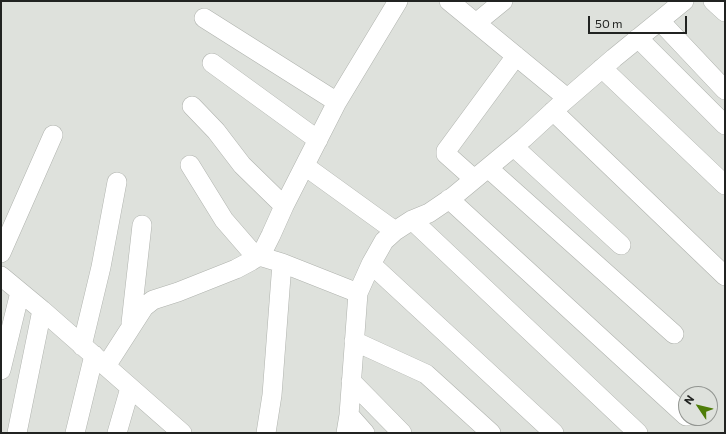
<!DOCTYPE html>
<html>
<head>
<meta charset="utf-8">
<style>
	body { margin:0 }
	#map { position:relative; width:726px; height:434px; overflow:hidden; background:#dee1dc; font-family:Commissioner,sans-serif }
	canvas { display:block }
	.frame { position:absolute; inset:0; border:2px solid #212321; pointer-events:none }
	.north { position:absolute; left:678px; top:386px; width:40px; height:40px; box-sizing:border-box; background:#dee1dc; border:1px solid #929591; border-radius:50%; rotate:305deg; font-size:11px; font-weight:700; line-height:16px; text-align:center; color:#212321 }
	.north::after { content:''; display:block; margin:auto; width:14px; height:18px; background:#4e7d08; clip-path:polygon(50% 0,100% 100%,50% 72%,0 100%) }
	.scale { position:absolute; left:588px; top:16px; width:99px; height:18px; box-sizing:border-box; border:2px solid #212321; border-top:0; padding-left:5px; font-size:12px; line-height:14px; white-space:nowrap; color:#212321; -webkit-text-stroke:3px #dee1dc; paint-order:stroke }
</style>
</head>
<body>
<div id="map">
<canvas width="726" height="434"></canvas>
<div class="frame"></div>
<div class="north">N</div>
<div class="scale">50 m</div>
</div>
<script>
const c = document.querySelector('canvas').getContext('2d');
c.lineJoin = 'round';
function strokePath(path, color, width, dash) {
  c.strokeStyle = color;
  c.lineWidth = width;
  c.lineCap = dash ? 'butt' : 'round';
  c.setLineDash(dash || []);
  c.stroke(path);
}
const minor = new Path2D(`
	M 449,1 L 567,98
	M 713,1 L 725,12
	M 204,18 L 337,102
	M 660,21 L 725,90
	M 476,23 L 503,1
	M 638,38 L 725,125
	M 212,63 L 318,140
	M 602,68 L 725,185
	M 192,106 L 216,131 L 242,165 L 284,206
	M 553,111 L 725,276
	M 514,147 L 621,245
	M 190,165 L 224,220 L 250,250 L 259,256 L 282,263 L 358,293
	M 305,166 L 395,231
	M 488,168 L 674,334
	M 474,179 L 446,154 L 446,151 L 449,147 L 516,56
	M 449,199 L 686,416
	M 412,220 L 638,433
	M 1,253 L 53,135
	M 371,264 L 554,433
	M 1,276 L 42,310 L 182,433
	M 131,323 L 142,225
	M 354,341 L 426,374 L 491,433
	M 82,346 L 101,267 L 117,182
	M 106,366 L 144,307 L 153,300 L 178,292 L 236,269 L 251,261 L 259,256 L 265,247 L 271,235 L 284,206 L 337,102 L 398,1
	M 1,370 L 20,292
	M 351,381 L 402,433
	M 349,415 L 365,433
	M 17,433 L 42,310
	M 75,433 L 94,355
	M 117,433 L 130,388
	M 266,433 L 272,395 L 282,263
	M 346,433 L 349,415 L 358,293 L 371,264 L 384,241 L 395,231 L 412,220 L 429,213 L 454,196 L 524,138 L 562,103 L 614,58 L 684,1`);
strokePath(minor, '#afb2ad', 20);
strokePath(minor, '#fff', 19);
</script>
</body>
</html>
